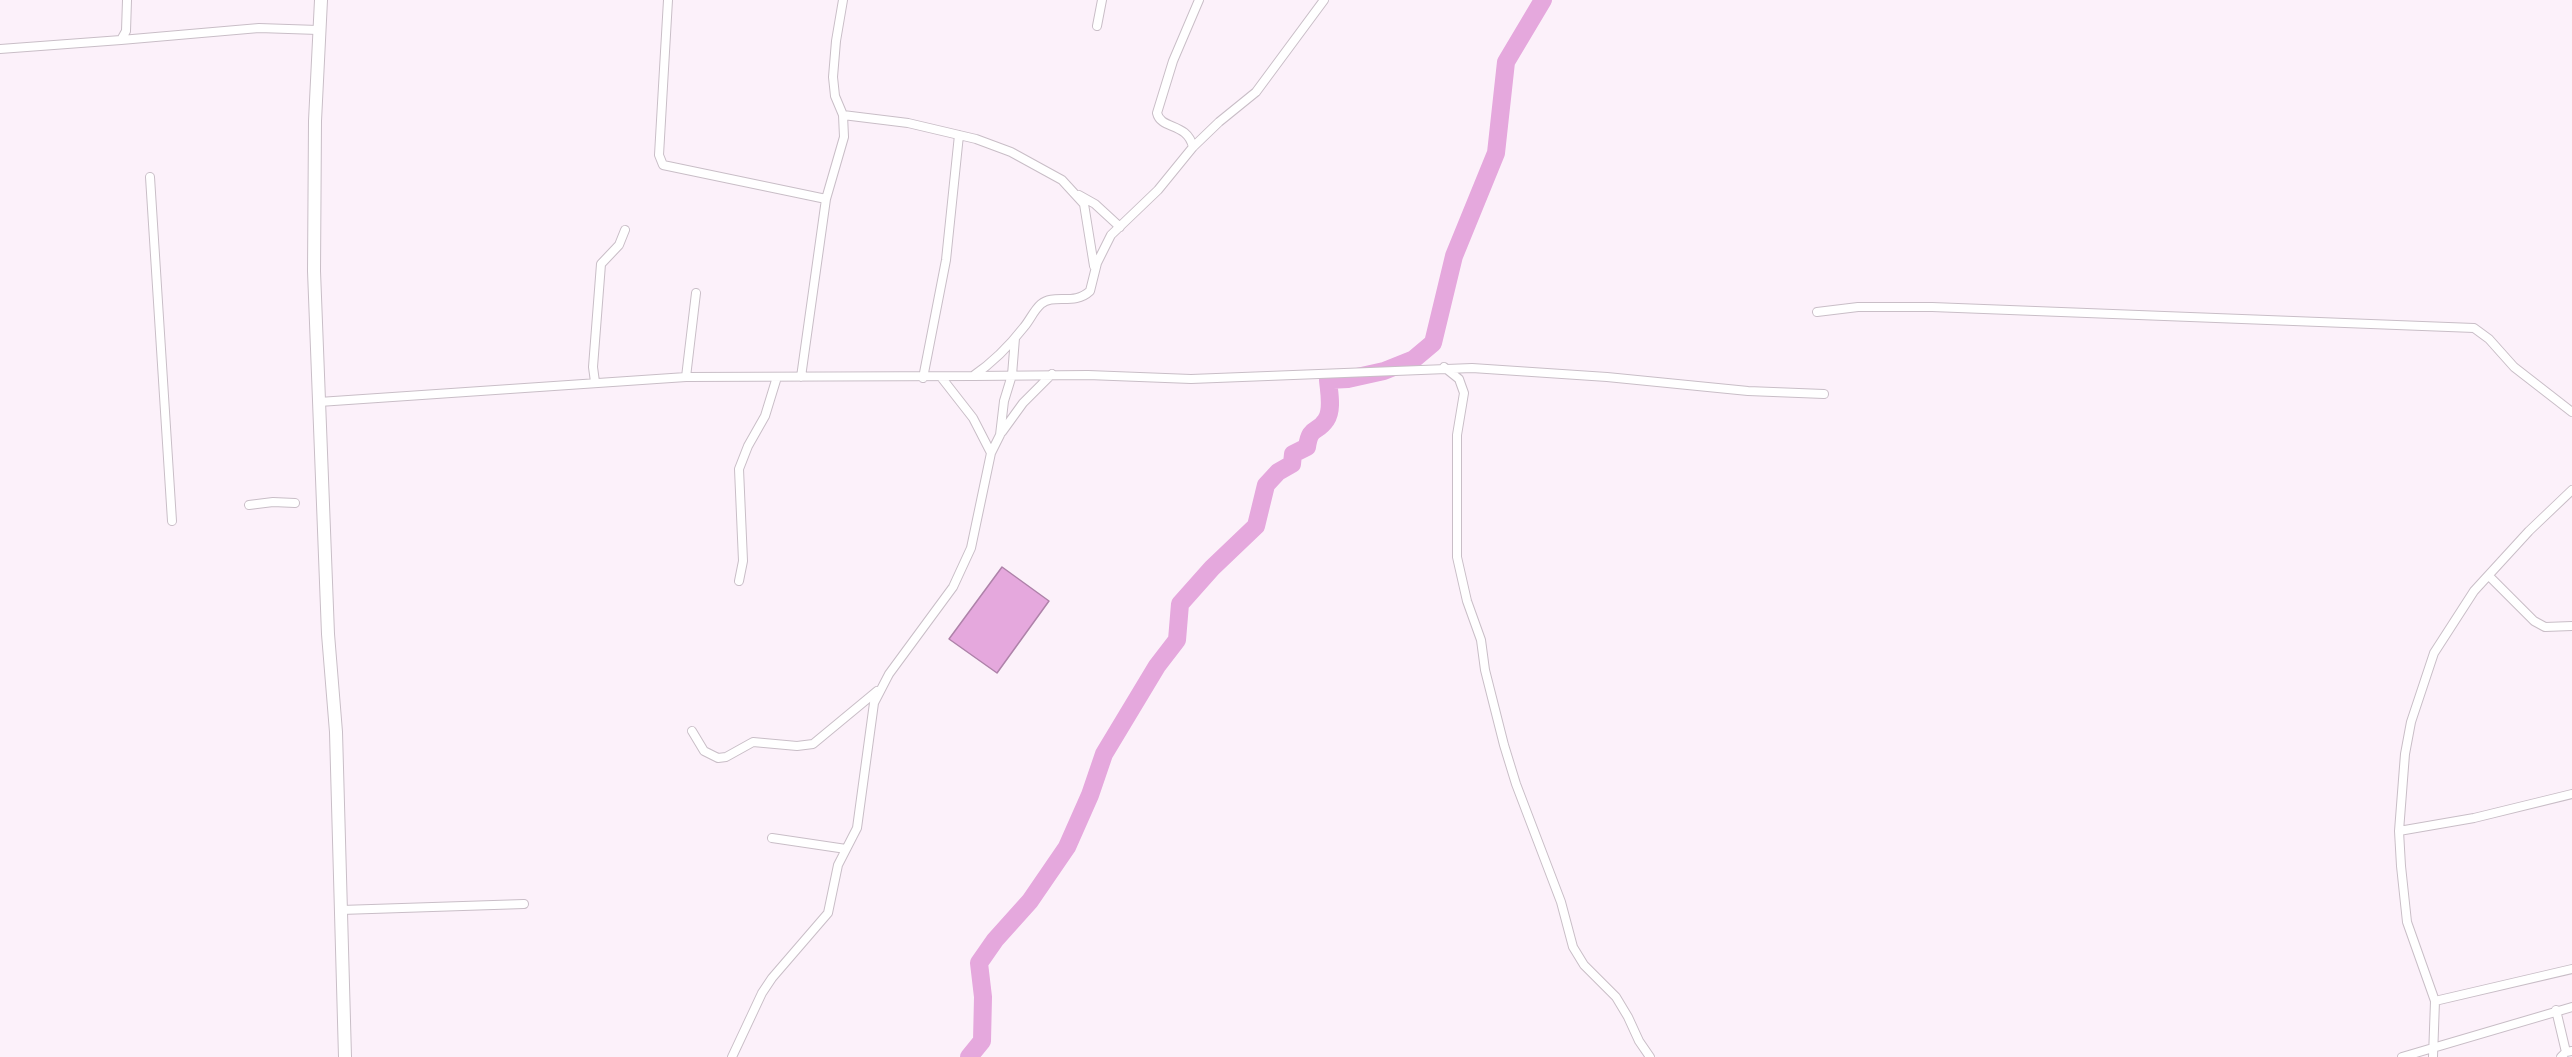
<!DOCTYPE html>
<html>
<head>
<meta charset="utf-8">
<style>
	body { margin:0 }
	canvas { display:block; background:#fcf1fa }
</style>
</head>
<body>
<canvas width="2572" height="1057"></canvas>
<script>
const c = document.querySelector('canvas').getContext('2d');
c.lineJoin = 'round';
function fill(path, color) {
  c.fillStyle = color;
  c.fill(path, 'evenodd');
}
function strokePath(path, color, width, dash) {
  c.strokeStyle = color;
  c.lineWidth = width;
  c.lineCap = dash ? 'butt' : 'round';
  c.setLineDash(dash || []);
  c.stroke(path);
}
const water = new Path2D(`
	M 1002,567 L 1049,601 L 997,673 L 949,639 Z`);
const river = new Path2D(`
	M 969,1057 L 982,1041 L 983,997 L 979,963 L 995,940 L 1030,901 L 1067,847 L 1090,795 L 1104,754 L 1157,666 L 1177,640 L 1180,604 L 1212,568 L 1256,526 L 1266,485 L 1278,472 L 1292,464 L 1293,454 L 1307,447 C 1310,425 1317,434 1326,420 C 1333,410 1329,392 1328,380 L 1348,379 L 1384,371 L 1414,359 L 1433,343 L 1454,256 L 1496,153 L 1506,62 L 1543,0`);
const minor = new Path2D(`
	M 668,0 L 659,155 L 663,165 L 826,199
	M 1097,26 L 1102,0
	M 121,40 L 259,28 L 318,30
	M 0,49 L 121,40 L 126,31 L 127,0
	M 843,115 L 908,123 L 976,139 L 1011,152 L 1062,180 L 1084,204 L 1094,266
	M 1193,147 C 1187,122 1161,130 1157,113 L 1173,61 L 1199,0
	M 150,177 L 172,521
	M 1079,195 L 1095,204 L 1120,227
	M 1817,312 L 1858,307 L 1932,307 L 2474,328 L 2489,339 L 2514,367 L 2572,412
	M 1444,367 L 1459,379 L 1464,393 L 1457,435 L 1457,557 L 1467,601 L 1481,640 L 1485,670 L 1504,745 L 1516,784 L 1561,902 L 1573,947 L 1584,965 L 1616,997 L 1628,1017 L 1639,1041 L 1650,1057
	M 973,376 L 1088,375 L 1191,379 L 1472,368 L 1607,377 L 1748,391 L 1824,394
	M 686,377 L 696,293
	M 801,377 L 826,199 L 844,137 L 843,115 L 835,96 L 833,77 L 836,41 L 843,0
	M 923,378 L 946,260 L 959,135
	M 595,382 L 593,367 L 601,264 L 619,245 L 625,230
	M 319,402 L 686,377 L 973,376 C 992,363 1010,345 1024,327 C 1030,320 1034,310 1041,304 C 1054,293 1074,306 1090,291 L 1097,263 L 1111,235 L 1158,190 L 1193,147 L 1219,122 L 1256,92 L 1324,0
	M 1002,432 L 1023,403 L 1052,374
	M 991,453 L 1000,435 L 1004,401 L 1012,375 L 1015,338
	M 249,505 L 273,502 L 295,503
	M 2489,576 L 2534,621 L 2545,627 L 2572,626
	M 739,581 L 743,561 L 739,469 L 748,446 L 765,416 L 777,377
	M 692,731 L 704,751 L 718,758 L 726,757 L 753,742 L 797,746 L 813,744 L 877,691
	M 2399,831 L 2474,818 L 2572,794
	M 772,838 L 846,849
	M 341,910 L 524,904
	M 2435,1001 L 2572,969
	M 2556,1010 L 2566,1052
	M 732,1057 L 762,993 L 772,978 L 828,913 L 838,865 L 857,828 L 874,703 L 889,674 L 953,587 L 971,548 L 991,453 L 973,418 L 941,377
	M 2402,1057 L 2572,1007
	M 2433,1057 L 2435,1001 L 2407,922 L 2401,866 L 2399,831 L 2405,754 L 2411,722 L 2434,653 L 2474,591 L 2529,531 L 2572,490
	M 2561,1057 L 2566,1052 L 2572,1051`);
const secondary = new Path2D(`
	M 321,0 L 315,121 L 314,271 L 328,634 L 336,732 L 345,1057`);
fill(water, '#e5a8dd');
strokePath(water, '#ae82a9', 1.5);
strokePath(river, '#e5a8dd', 18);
strokePath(minor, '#c9bec7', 10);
strokePath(secondary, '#c9bec7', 14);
strokePath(minor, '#fff', 8);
strokePath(secondary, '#fff', 12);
</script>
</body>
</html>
